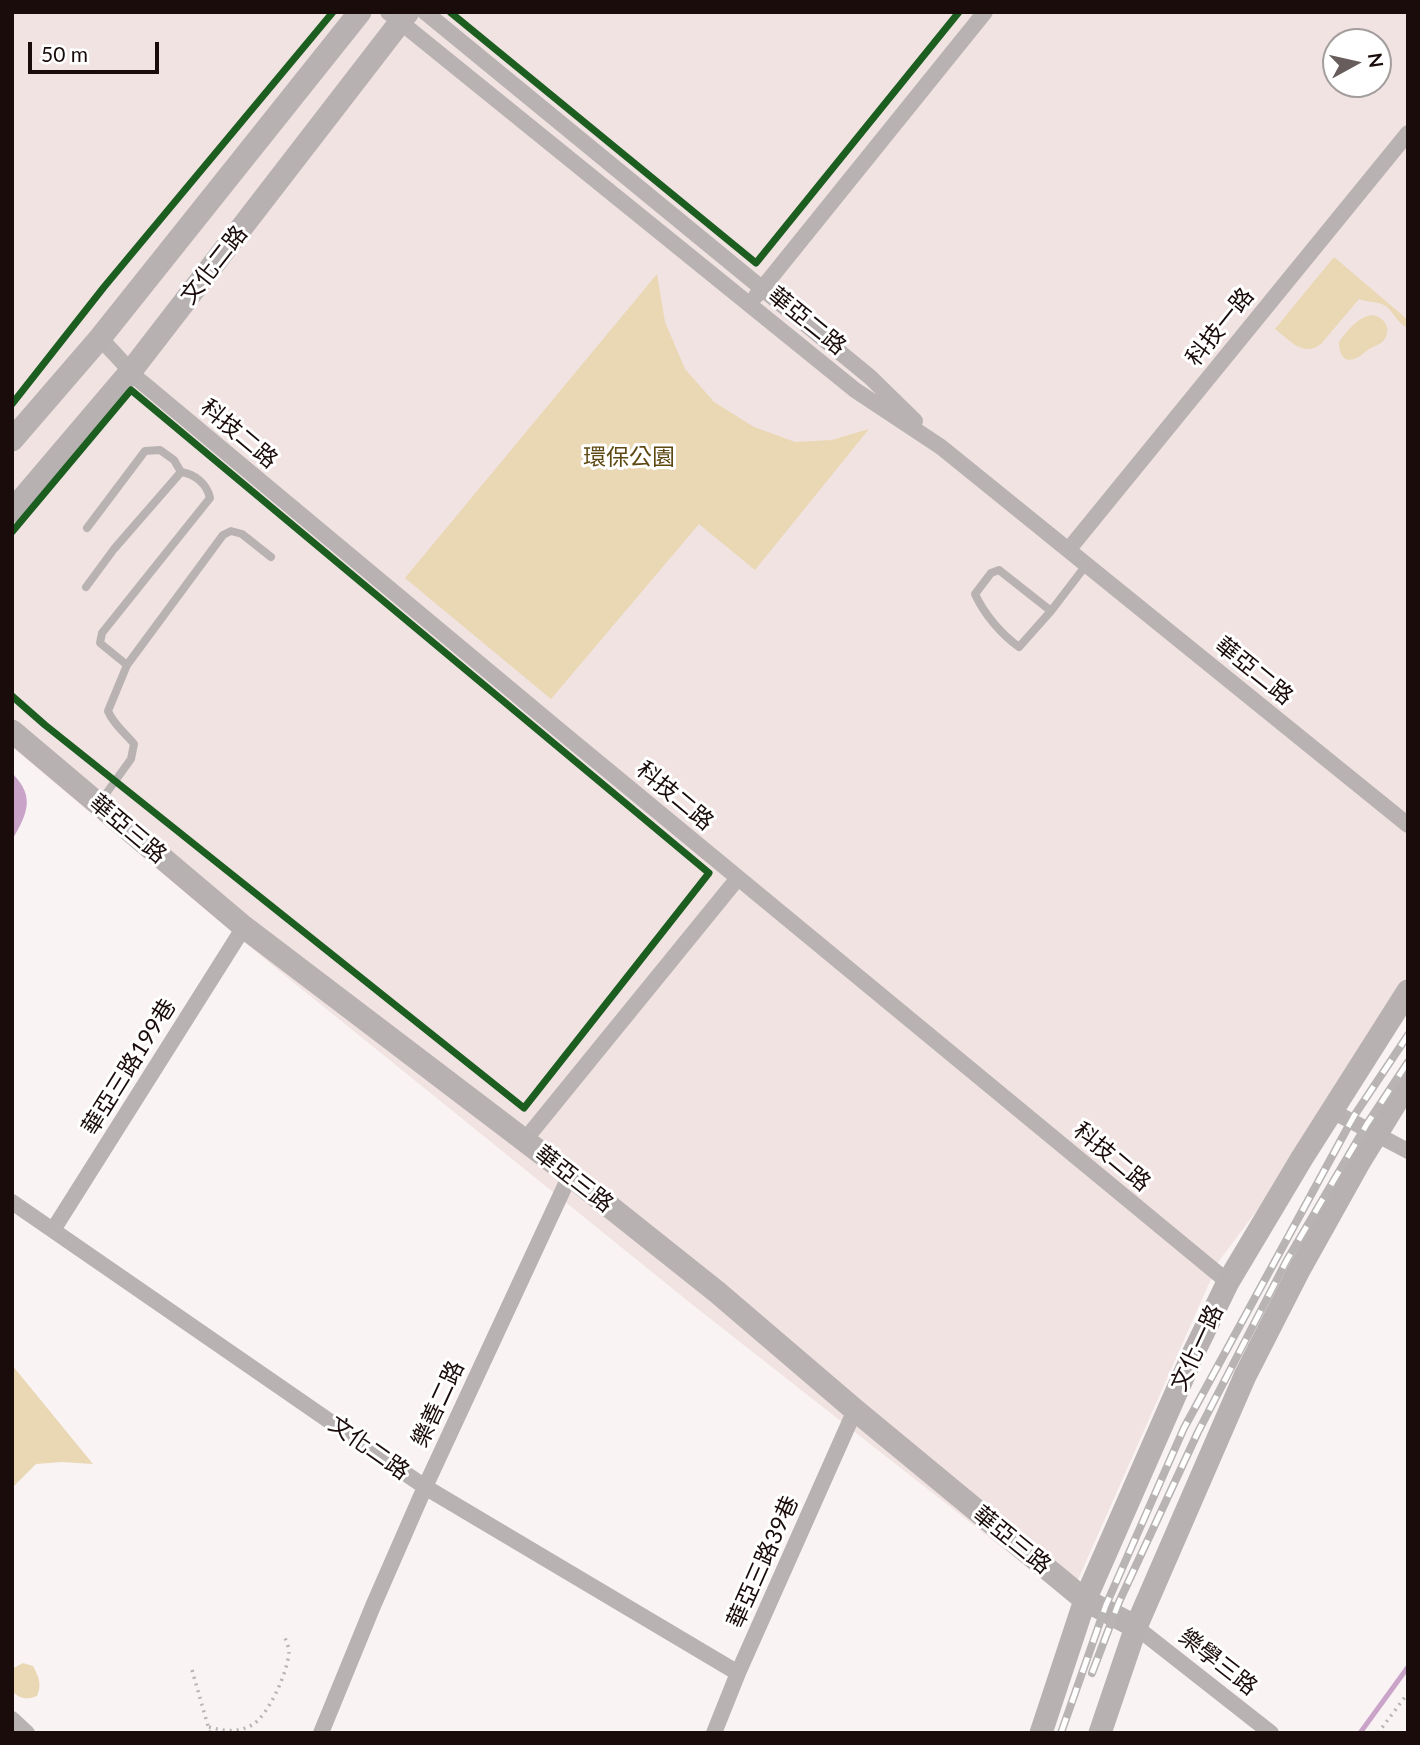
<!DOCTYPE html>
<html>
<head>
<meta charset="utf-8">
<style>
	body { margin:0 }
	#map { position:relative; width:1420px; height:1745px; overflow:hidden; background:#f9f4f3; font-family:Lato,sans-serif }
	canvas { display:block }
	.frame { position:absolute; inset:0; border:14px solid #190c0a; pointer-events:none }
	.north { position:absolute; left:1322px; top:28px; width:70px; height:70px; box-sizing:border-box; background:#fff; border:2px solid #a39e9d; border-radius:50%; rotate:82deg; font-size:19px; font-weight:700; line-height:28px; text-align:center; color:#190c0a }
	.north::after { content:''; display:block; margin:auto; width:24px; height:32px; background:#675d5c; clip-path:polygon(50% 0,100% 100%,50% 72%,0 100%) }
	.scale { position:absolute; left:28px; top:42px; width:131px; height:32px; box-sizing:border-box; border:4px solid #190c0a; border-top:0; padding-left:9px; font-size:21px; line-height:24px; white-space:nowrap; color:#190c0a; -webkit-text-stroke:5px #fff; paint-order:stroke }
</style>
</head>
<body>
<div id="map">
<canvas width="1420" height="1745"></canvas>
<div class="frame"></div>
<div class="north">N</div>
<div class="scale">50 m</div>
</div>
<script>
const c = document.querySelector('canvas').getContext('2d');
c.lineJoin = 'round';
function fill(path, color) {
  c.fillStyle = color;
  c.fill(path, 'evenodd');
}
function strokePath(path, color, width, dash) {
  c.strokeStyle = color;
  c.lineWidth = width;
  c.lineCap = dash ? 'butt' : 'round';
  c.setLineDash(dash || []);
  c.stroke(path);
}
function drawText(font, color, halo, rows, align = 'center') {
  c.font = font + ' Lato,"Noto Sans TC",sans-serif';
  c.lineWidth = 6;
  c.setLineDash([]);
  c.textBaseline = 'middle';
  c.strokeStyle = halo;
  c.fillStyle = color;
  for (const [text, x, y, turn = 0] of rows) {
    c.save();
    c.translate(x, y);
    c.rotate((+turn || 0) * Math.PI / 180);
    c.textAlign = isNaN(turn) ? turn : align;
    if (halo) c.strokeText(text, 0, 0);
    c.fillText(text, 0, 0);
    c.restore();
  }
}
const built = new Path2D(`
	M 12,12 L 1408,12 L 1408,1009 L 1219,1261 L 1069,1600 L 694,1306 L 267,961 L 12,747 ZM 1336,42 L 1378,42 L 1378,84 L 1336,84 Z`);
const green = new Path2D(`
	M 1334,257 L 1408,320 L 1408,328 C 1398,324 1395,314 1387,307 C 1378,300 1368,303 1359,299 L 1321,344 C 1303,358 1290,340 1275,329 Z
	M 657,274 L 665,322 L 685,369 L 714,402 L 754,427 L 795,442 L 832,440 L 869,429 L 755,570 L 699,524 L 551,699 L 405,578 Z
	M 1372,315 C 1385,317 1392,329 1384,340 C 1380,345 1374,346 1369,349 C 1366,351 1363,354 1360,356 C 1346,365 1339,357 1339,342 C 1347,331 1358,317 1372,315 Z
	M 12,1365 L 93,1464 L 62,1462 L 36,1464 L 12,1488 Z
	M 23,1663 L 33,1666 C 39,1677 42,1684 37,1696 C 26,1700 20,1699 12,1691 L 12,1669 Z`);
const water = new Path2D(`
	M 12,773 C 36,797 27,814 12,840 Z`);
const stream = new Path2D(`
	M 1360,1733 L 1408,1667`);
const path = new Path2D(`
	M 192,1670 L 210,1733
	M 209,1727 C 223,1731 238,1733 252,1725 C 269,1715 288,1671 289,1652 C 289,1647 286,1640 284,1636
	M 1378,1733 L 1408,1693`);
const lane = new Path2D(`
	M 87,528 L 145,451 L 160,450 L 174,460 L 181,472
	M 86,587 L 114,549 L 181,472 C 195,474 207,484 210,498 L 102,633 L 100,643 L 127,665
	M 1051,611 L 999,570 L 991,573 L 975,594 C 984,614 1001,634 1019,647 L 1051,611 L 1087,564
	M 100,802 L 131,759 L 134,744 C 125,733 113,724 108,711 L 127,665 L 223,535 L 231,531 L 242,534 L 271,557`);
const street = new Path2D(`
	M 388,12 L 855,390 L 941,447 L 1408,825
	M 425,12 L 870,377 L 915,421
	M 756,296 L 985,12
	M 100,338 L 139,380 L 150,389 L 565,735 L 1228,1282
	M 1069,549 L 1408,133
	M 1332,1111 L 1408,1151
	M 524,1141 L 738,878
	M 12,1202 L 425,1487 L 738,1673
	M 53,1230 L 244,927
	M 1136,1627 L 1271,1733
	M 12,1719 L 27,1733
	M 321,1733 L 373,1606 L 425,1487 L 570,1175
	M 714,1733 L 738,1673 L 855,1410`);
const secondary = new Path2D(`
	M 12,440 L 100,338 L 360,12
	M 12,511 L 131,371 L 408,12
	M 12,731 L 244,927 L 570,1175 L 717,1292 L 855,1410 L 1085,1600 L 1136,1627
	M 1041,1733 L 1085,1600 L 1194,1352 L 1228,1282 L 1302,1158 L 1408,991
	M 1100,1733 L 1136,1627 L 1245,1376 L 1298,1272 L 1360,1161 L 1408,1083`);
const rail = new Path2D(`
	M 1092,1673 L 1119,1602 L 1198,1432 L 1287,1260 L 1367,1124 L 1408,1062
	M 1061,1733 L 1106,1605 L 1184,1428 L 1354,1116 L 1408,1035`);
const cycleway = new Path2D(`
	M 450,12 L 756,263 L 959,12
	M 12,404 L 104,287 L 333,12
	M 12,532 L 131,390 L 709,873 L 524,1108 L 45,725 L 12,696`);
const streetNames = [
	["文化二路",214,265,-52],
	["華亞二路",807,321,39],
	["科技一路",1220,327,-51],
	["科技二路",239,434,40],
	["華亞二路",1254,671,39],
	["科技二路",675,796,40],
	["華亞三路",128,829,40],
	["華亞三路199巷",129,1067,-58],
	["科技二路",1112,1157,40],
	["華亞三路",574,1179,38],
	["文化一路",1197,1348,-65],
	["樂善二路",438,1404,-65],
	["文化二路",369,1448,35],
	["華亞三路",1012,1540,39],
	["華亞三路39巷",763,1562,-66],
	["樂學三路",1218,1662,38]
];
const parkNames = [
	["環保公園",629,458]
];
fill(built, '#f1e3e1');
fill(green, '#ead7b3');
fill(water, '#c9a4c8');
strokePath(stream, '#c9a4c8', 5);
strokePath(path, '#b8b3b4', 3.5, [2, 5]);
strokePath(lane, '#b8b3b2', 8);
strokePath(street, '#b8b3b2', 16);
strokePath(secondary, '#b8b1b2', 23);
strokePath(rail, '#b9b4b4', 8);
strokePath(rail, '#fff', 5, [16]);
strokePath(cycleway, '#1b5e20', 7);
drawText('23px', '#190c0a', '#fff', streetNames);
drawText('23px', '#5e4913', '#fff', parkNames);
</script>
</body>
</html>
